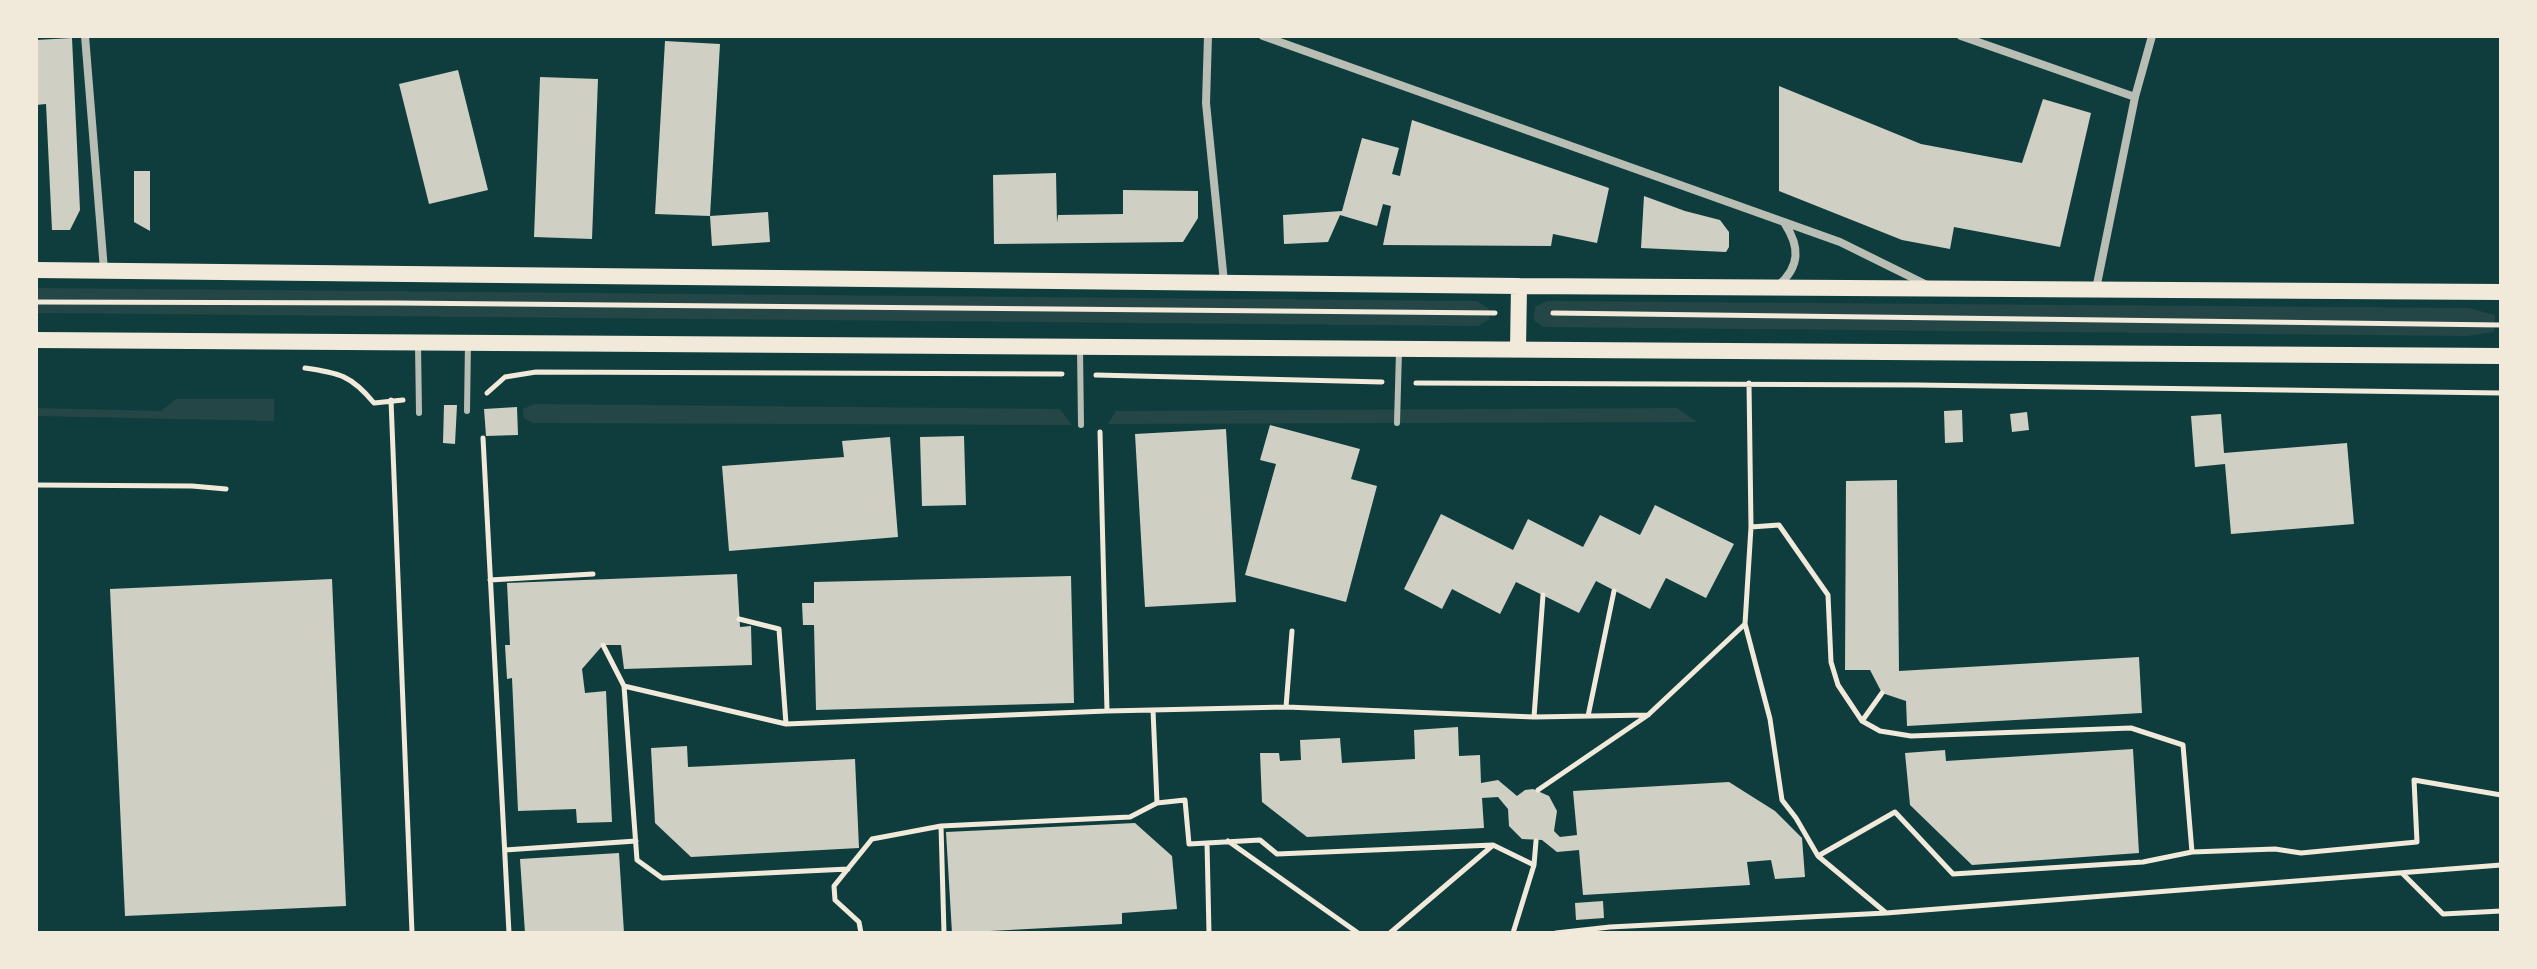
<!DOCTYPE html>
<html>
<head>
<meta charset="utf-8">
<style>
	body { margin:0 }
	#map { position:relative; width:2537px; height:969px; overflow:hidden; background:#0f3d3e; font-family:"Varela Round",sans-serif }
	canvas { display:block }
	.frame { position:absolute; inset:0; border:38px solid #f1e9da; pointer-events:none }
</style>
</head>
<body>
<div id="map">
<canvas width="2537" height="969"></canvas>
<div class="frame"></div>
</div>
<script>
const c = document.querySelector('canvas').getContext('2d');
c.lineJoin = 'round';
function fill(path, color) {
  c.fillStyle = color;
  c.fill(path, 'evenodd');
}
function strokePath(path, color, width, dash) {
  c.strokeStyle = color;
  c.lineWidth = width;
  c.lineCap = dash ? 'butt' : 'round';
  c.setLineDash(dash || []);
  c.stroke(path);
}
const green = new Path2D(`
	M 36,288 L 1477,301 L 1488,308 L 1490,319 L 1478,326 L 36,313 Z
	M 1547,301 L 2468,308 L 2495,315 L 2494,332 L 2467,336 L 1543,327 L 1534,320 L 1535,307 Z
	M 176,399 L 274,399 L 274,421 L 36,416 L 36,408 L 161,411 Z
	M 534,404 L 1060,409 L 1072,425 L 533,423 L 524,418 L 523,409 Z
	M 1677,408 L 1697,422 L 1108,424 L 1116,411 Z`);
const building = new Path2D(`
	M 72,38 L 80,210 L 70,230 L 52,230 L 46,104 L 36,105 L 36,40 Z
	M 665,41 L 720,44 L 710,216 L 655,214 Z
	M 458,70 L 488,190 L 429,204 L 399,84 Z
	M 540,77 L 598,79 L 592,239 L 534,237 Z
	M 1779,86 L 1921,144 L 2022,163 L 2043,99 L 2091,113 L 2060,247 L 1954,227 L 1950,249 L 1902,240 L 1779,191 Z
	M 1412,120 L 1609,188 L 1597,243 L 1553,234 L 1551,246 L 1383,245 L 1391,206 L 1383,204 L 1377,226 L 1340,215 L 1328,242 L 1284,244 L 1283,215 L 1342,211 L 1362,138 L 1399,148 L 1392,174 L 1400,176 Z
	M 134,171 L 150,171 L 150,231 L 134,222 Z
	M 1056,173 L 1057,223 L 1058,215 L 1123,214 L 1123,190 L 1198,191 L 1198,218 L 1183,242 L 994,244 L 993,175 Z
	M 1644,196 L 1685,211 L 1720,220 L 1729,232 L 1729,247 L 1726,252 L 1641,248 Z
	M 768,212 L 770,242 L 712,246 L 710,216 Z
	M 444,405 L 457,405 L 455,444 L 443,443 Z
	M 517,407 L 518,435 L 486,436 L 484,409 Z
	M 1962,410 L 1963,442 L 1945,443 L 1944,411 Z
	M 2027,412 L 2029,430 L 2012,432 L 2010,414 Z
	M 2221,414 L 2224,453 L 2347,443 L 2354,524 L 2231,534 L 2225,464 L 2195,467 L 2191,416 Z
	M 1270,425 L 1360,449 L 1351,479 L 1377,486 L 1346,602 L 1245,575 L 1276,464 L 1260,460 Z
	M 1226,429 L 1236,602 L 1145,607 L 1135,434 Z
	M 964,436 L 966,505 L 922,506 L 920,437 Z
	M 890,437 L 898,537 L 729,551 L 722,466 L 844,457 L 842,441 Z
	M 1897,480 L 1899,671 L 2139,657 L 2142,713 L 1907,726 L 1906,701 L 1882,693 L 1870,670 L 1845,670 L 1846,481 Z
	M 1655,505 L 1734,544 L 1706,598 L 1666,578 L 1650,609 L 1596,581 L 1579,613 L 1516,582 L 1500,614 L 1452,589 L 1442,609 L 1404,589 L 1441,514 L 1513,550 L 1528,519 L 1583,547 L 1600,515 L 1640,535 Z
	M 737,574 L 740,627 L 751,626 L 752,665 L 624,669 L 621,645 L 603,645 L 582,669 L 585,693 L 606,691 L 612,822 L 577,823 L 576,809 L 518,811 L 512,678 L 507,679 L 505,645 L 510,645 L 507,583 Z
	M 1071,576 L 1074,703 L 816,710 L 814,625 L 803,625 L 802,603 L 814,603 L 814,582 Z
	M 332,579 L 346,906 L 125,916 L 110,589 Z
	M 1458,727 L 1459,756 L 1480,755 L 1481,783 L 1498,780 L 1517,796 L 1525,790 L 1533,789 L 1549,796 L 1557,811 L 1554,831 L 1560,837 L 1577,835 L 1573,791 L 1729,782 L 1775,811 L 1802,838 L 1805,877 L 1775,879 L 1771,860 L 1747,862 L 1750,885 L 1583,895 L 1579,850 L 1557,852 L 1542,840 L 1522,839 L 1509,826 L 1508,809 L 1498,797 L 1482,798 L 1484,828 L 1307,837 L 1262,802 L 1260,753 L 1279,753 L 1280,761 L 1301,760 L 1300,740 L 1340,738 L 1342,763 L 1415,759 L 1414,730 Z
	M 687,746 L 688,767 L 855,759 L 859,848 L 691,857 L 655,823 L 651,748 Z
	M 2133,749 L 2139,853 L 1972,865 L 1910,805 L 1905,753 L 1945,750 L 1946,761 Z
	M 1135,823 L 1172,856 L 1177,909 L 1122,913 L 1122,924 L 952,933 L 946,832 Z
	M 619,853 L 624,933 L 525,933 L 520,859 Z
	M 1603,901 L 1604,918 L 1576,920 L 1575,903 Z`);
const path = new Path2D(`
	M 36,302 L 397,303 L 1495,313
	M 1553,313 L 2501,325
	M 305,368 C 339,373 351,375 374,403 L 403,400
	M 1096,375 L 1382,382
	M 1416,383 L 1917,385 L 2501,393
	M 487,393 L 505,377 L 536,372 L 1062,374
	M 391,400 L 412,933
	M 1100,432 L 1107,711
	M 483,438 L 509,933
	M 36,485 L 192,486 L 226,489
	M 1751,527 L 1779,525 L 1828,595 L 1831,662 L 1838,685 L 1862,721 L 1880,731 L 1911,736 L 2131,728 L 2183,745 L 2192,852
	M 490,580 L 593,574
	M 739,619 L 779,629 L 786,724
	M 1745,624 L 1770,719 L 1782,800 L 1796,818 L 1818,856 L 1885,912
	M 603,645 L 624,686 L 637,860 L 662,878 L 848,869
	M 624,686 L 786,724 L 1107,711 L 1286,707 L 1534,717 L 1648,715
	M 1286,707 L 1292,631
	M 1153,710 L 1157,803 L 1185,800 L 1189,844 L 1260,840 L 1277,854 L 1493,845 L 1534,865
	M 1588,716 L 1614,591
	M 1534,717 L 1543,595
	M 1862,721 L 1882,693
	M 1538,790 L 1648,715 L 1745,624 L 1751,527 L 1749,383
	M 941,826 L 944,933
	M 1228,841 L 1358,933
	M 1207,843 L 1209,933
	M 505,850 L 636,841
	M 1818,856 L 1895,812 L 1953,874 L 2143,862 L 2192,852 L 2275,849 L 2301,853 L 2417,842 L 2414,780 L 2501,795
	M 2402,873 L 2443,914 L 2501,911
	M 861,933 L 859,922 L 835,900 L 834,886 L 872,839 L 941,826 L 1130,817 L 1157,803
	M 1390,933 L 1492,846
	M 1513,933 L 1534,865 L 1536,841
	M 1556,933 L 1610,927 L 1886,913 L 2501,865`);
const service = new Path2D(`
	M 418,344 L 419,413
	M 1080,349 L 1081,425
	M 467,411 L 468,342
	M 1397,423 L 1399,351`);
const minor = new Path2D(`
	M 85,36 L 104,270
	M 1208,36 L 1206,103 L 1224,282
	M 1263,36 L 1840,242 L 1925,284
	M 1961,36 L 2135,97
	M 1779,285 C 1800,266 1800,247 1785,224
	M 2096,289 L 2135,97 L 2152,36`);
const secondary = new Path2D(`
	M 36,270 L 1519,286 L 2501,292
	M 36,340 L 2501,356
	M 1518,349 L 1519,286`);
fill(green, '#244646');
fill(building, '#cfcfc3');
strokePath(path, '#f1e9da', 5);
strokePath(service, '#b8beb3', 6);
strokePath(minor, '#b8beb3', 8);
strokePath(secondary, '#f1e9da', 16);
</script>
</body>
</html>
